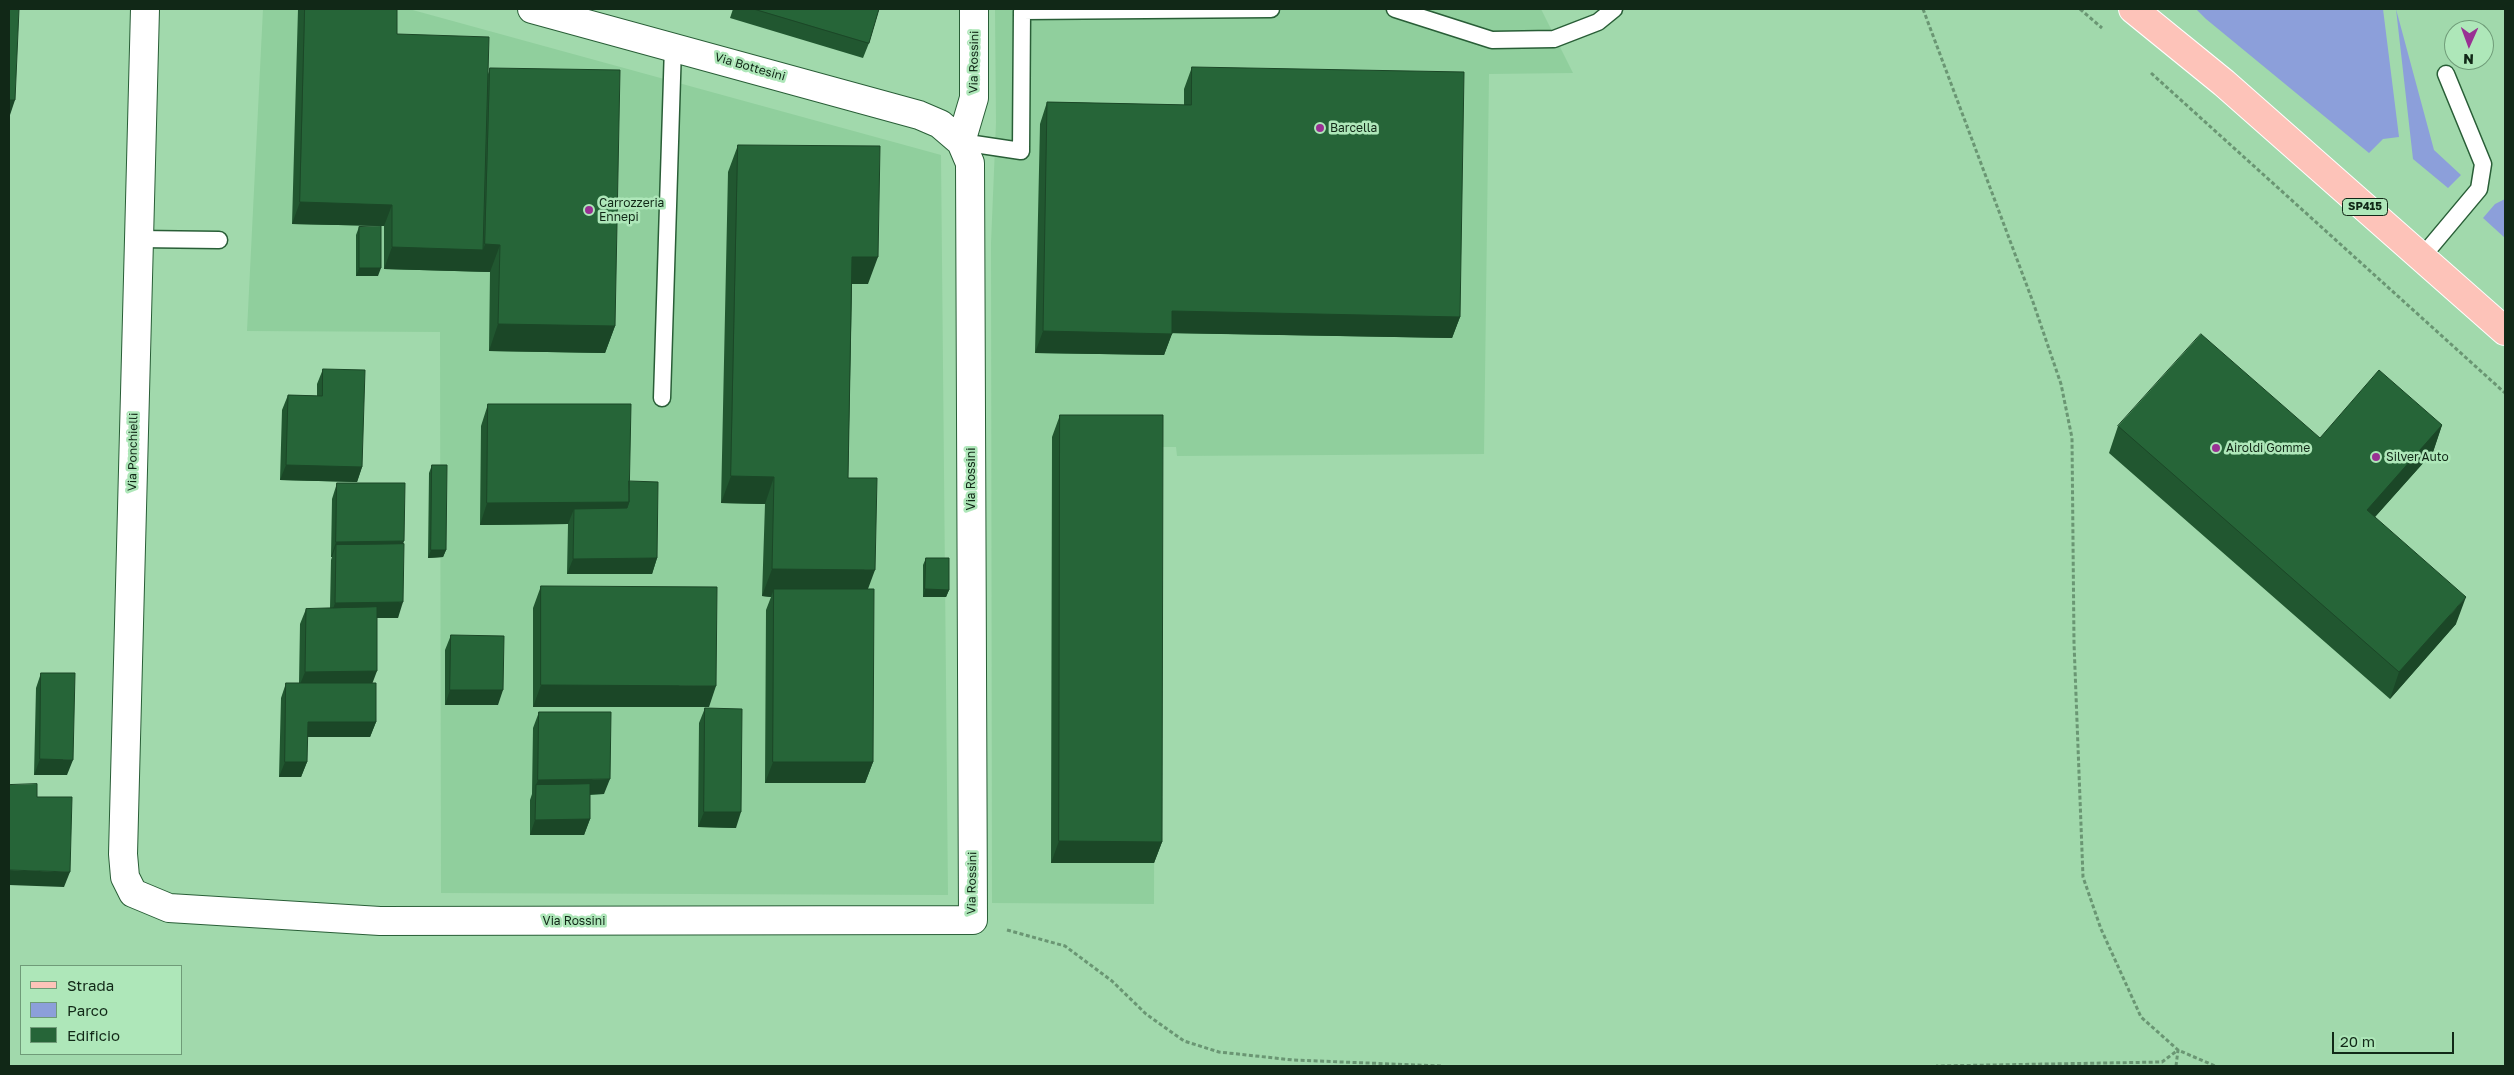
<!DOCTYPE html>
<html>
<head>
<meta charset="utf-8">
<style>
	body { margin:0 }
	#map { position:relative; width:2514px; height:1075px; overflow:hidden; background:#a1d9ac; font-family:"Golos Text",sans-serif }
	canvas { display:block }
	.frame { position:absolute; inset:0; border:10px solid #112817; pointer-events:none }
	.legend { position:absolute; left:20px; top:965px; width:162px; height:90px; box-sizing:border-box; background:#aee7b9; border:1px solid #6f9b78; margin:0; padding:6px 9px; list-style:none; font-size:15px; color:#112817 }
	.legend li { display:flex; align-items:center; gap:10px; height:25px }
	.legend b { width:25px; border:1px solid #6f9b78 }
	.north { position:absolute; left:2444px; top:20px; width:50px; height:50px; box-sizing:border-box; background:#aee7b9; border:1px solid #6f9b78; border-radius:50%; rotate:182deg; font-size:14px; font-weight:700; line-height:20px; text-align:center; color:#112817 }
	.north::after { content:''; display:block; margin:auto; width:18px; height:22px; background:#993093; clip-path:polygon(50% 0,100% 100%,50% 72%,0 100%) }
	.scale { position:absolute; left:2332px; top:1032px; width:122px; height:22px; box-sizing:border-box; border:2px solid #112817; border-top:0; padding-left:6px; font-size:15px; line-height:18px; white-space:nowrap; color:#112817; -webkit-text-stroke:4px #aee7b9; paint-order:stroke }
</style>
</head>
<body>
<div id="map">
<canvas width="2514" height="1075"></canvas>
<div class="frame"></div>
<ul class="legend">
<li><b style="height:6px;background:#fdc3b9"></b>Strada</li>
<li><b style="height:14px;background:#8c9fda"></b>Parco</li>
<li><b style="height:14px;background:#266538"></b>Edificio</li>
</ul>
<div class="north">N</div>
<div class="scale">20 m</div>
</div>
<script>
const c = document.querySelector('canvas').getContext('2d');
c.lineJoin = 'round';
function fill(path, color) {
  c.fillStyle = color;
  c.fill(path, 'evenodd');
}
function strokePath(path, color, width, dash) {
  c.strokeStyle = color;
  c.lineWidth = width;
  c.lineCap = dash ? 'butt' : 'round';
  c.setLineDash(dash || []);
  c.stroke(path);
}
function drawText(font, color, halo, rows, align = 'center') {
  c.font = font + ' "Golos Text",sans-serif';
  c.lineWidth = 5;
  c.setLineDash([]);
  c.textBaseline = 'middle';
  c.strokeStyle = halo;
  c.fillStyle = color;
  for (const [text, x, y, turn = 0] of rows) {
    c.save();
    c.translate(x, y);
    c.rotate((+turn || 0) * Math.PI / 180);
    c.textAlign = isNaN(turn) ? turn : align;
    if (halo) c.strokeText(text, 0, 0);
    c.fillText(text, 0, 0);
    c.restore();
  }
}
const built = new Path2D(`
	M 263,9 L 409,9 L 941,155 L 948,895 L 441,893 L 440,332 L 247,331 Z
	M 995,9 L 1541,9 L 1573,73 L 1489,74 L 1484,454 L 1177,456 L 1176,447 L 1155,447 L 1154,904 L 992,903 L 991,243 L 996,123 Z`);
const green = new Path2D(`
	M 2196,9 L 2383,9 L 2399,137 L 2383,139 L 2369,153 L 2206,19 Z
	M 2396,9 L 2434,150 L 2461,175 L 2448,188 L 2413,159 Z
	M 2505,199 L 2505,238 L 2483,218 L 2495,204 Z`);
const path = new Path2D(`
	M 1923,9 L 2033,302 L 2061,384 L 2072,438 L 2074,643 L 2083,877 L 2101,929 L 2141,1017 L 2178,1050 L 2162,1062 L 1936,1066
	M 2080,9 L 2102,28
	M 2151,73 L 2505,393
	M 1007,930 L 1065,946 L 1112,981 L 1146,1014 L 1184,1041 L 1219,1052 L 1293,1060 L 1441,1066
	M 2176,1066 L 2178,1050 L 2215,1066`);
const lane = new Path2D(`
	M 1395,9 L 1492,40 L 1554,39 L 1598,22 L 1614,9
	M 961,142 L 1021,151 L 1022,11 L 1271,9
	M 139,239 L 219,240
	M 2422,257 L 2479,189 L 2483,164 L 2446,74
	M 662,398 L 673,46`);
const street = new Path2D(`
	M 145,9 L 123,854 L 125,877 L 133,893 L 169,908 L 380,921 L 973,920 L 970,163 L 961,142 L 974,98 L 974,9
	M 532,9 L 919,115 L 940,124 L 961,142`);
const primary = new Path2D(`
	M 2133,9 L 2224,83 L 2505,331`);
const wall = new Path2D(`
	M 298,9 L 397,9 L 397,34 L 488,74 L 490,68 L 615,326 L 605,353 L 489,351 L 490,272 L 384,269 L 384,226 L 292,224 Z
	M 733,9 L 879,9 L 869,43 L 863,58 L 730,18 Z
	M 1192,67 L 1460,317 L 1452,338 L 1172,333 L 1164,355 L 1035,353 L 1040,124 L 1047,102 L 1184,105 L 1184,89 Z
	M 738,145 L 868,284 L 852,284 L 848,478 L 868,589 L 873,762 L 865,783 L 765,783 L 766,610 L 771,597 L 762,596 L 765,504 L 721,503 L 728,172 Z
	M 359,227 L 378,276 L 356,276 L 356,235 Z
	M 323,369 L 362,467 L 357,482 L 280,480 L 282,410 L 288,395 L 317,396 L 317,384 Z
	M 488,404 L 629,481 L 657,558 L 652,574 L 567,574 L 568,524 L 480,525 L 481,426 Z
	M 1060,415 L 1162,842 L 1154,863 L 1051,863 L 1052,437 Z
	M 2442,425 L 2433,452 L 2375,517 L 2456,624 L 2390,699 L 2109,453 L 2118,426 L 2320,438 Z
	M 432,465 L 446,550 L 443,557 L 428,558 L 429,473 Z
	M 337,483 L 403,544 L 398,618 L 377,618 L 372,683 L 376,722 L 370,737 L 307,737 L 307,762 L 301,777 L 279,777 L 281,698 L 286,683 L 299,683 L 300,624 L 306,609 L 330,608 L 331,560 L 332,557 L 331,557 L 332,499 Z
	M 926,558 L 949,590 L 946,597 L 923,597 L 923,565 Z
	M 541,586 L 709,707 L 533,707 L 533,608 Z
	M 451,635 L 498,705 L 445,705 L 445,650 Z
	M 41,673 L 67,775 L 34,775 L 36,688 Z
	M 705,708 L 736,828 L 698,827 L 699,723 Z
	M 539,712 L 604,794 L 590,795 L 590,819 L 584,835 L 530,835 L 530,800 L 532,794 L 533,728 Z`);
const shadedWall = new Path2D(`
	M 9,100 L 15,100 L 9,118 Z
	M 300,202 L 392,205 L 384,226 L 292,224 Z
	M 485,244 L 500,245 L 490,272 L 384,269 L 392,247 L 483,250 Z
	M 852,257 L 878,257 L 868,284 L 843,284 Z
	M 359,268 L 381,268 L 378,276 L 356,276 Z
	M 1172,311 L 1460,317 L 1452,338 L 1164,333 Z
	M 498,324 L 615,326 L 605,353 L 489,351 Z
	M 1043,331 L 1172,334 L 1164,355 L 1035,353 Z
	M 2442,425 L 2433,452 L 2357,537 L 2367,510 Z
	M 286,465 L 362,467 L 357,482 L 280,480 Z
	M 731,476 L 774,477 L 765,504 L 721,503 Z
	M 629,502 L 621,524 L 574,509 L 568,524 L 480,525 L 487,503 Z
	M 404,541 L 399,557 L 336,545 L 332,557 L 331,557 L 336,542 Z
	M 431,550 L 446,550 L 443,557 L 428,558 Z
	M 657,558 L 652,574 L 567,574 L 573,559 Z
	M 772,569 L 875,570 L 865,597 L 774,589 L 771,597 L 762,596 Z
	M 925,589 L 949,590 L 946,597 L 923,597 Z
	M 2466,597 L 2456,624 L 2390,699 L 2399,672 Z
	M 403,602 L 398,618 L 330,618 L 335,603 Z
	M 377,671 L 371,687 L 299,687 L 305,672 Z
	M 541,685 L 716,686 L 709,707 L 533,707 Z
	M 450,690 L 503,690 L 498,705 L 445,705 Z
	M 308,722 L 376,722 L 370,737 L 302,737 Z
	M 40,759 L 73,760 L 67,775 L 34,775 Z
	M 285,762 L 307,762 L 301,777 L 279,777 Z
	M 773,762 L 873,762 L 865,783 L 765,783 Z
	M 610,779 L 604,794 L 536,795 L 536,785 L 538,780 Z
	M 704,812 L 741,812 L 736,828 L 698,827 Z
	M 590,819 L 584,835 L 530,835 L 535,820 Z
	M 1059,841 L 1162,842 L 1154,863 L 1051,863 Z
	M 9,870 L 70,872 L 64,887 L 9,885 Z`);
const building = new Path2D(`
	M 9,9 L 19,9 L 15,100 L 9,100 Z
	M 305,9 L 397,9 L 397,34 L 489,37 L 483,250 L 392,247 L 392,205 L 300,202 Z
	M 754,9 L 879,9 L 869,43 Z
	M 1192,67 L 1464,72 L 1460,317 L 1172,311 L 1172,334 L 1043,331 L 1047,102 L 1191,105 Z
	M 490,68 L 620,70 L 615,326 L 498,324 L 500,245 L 485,244 Z
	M 738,145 L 880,146 L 878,257 L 852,257 L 848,478 L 877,478 L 875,570 L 772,569 L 774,477 L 731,476 Z
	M 381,226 L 381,268 L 359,268 L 359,227 Z
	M 2201,334 L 2320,438 L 2379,370 L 2442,425 L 2367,510 L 2466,597 L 2399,672 L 2118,426 Z
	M 323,369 L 365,370 L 362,467 L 286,465 L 288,395 L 322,396 Z
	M 488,404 L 631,404 L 629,502 L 487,503 Z
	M 1060,415 L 1163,415 L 1162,842 L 1059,841 Z
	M 432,465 L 447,465 L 446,550 L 431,550 Z
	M 629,481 L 658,482 L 657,558 L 573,559 L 574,509 L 627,508 L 629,502 Z
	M 337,483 L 405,483 L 404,541 L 336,542 Z
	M 404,544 L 403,602 L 335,603 L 336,545 Z
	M 926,558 L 949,558 L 949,590 L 925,589 Z
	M 541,586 L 717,587 L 716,686 L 541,685 Z
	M 774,589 L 874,589 L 873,762 L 773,762 Z
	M 377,607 L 377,671 L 305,672 L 306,609 Z
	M 451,635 L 504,636 L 503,690 L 450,690 Z
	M 41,673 L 75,673 L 73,760 L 40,759 Z
	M 286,683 L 376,683 L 376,722 L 308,722 L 307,762 L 285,762 Z
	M 705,708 L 742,709 L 741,812 L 704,812 Z
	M 539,712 L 611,712 L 610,779 L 538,780 Z
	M 37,784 L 37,797 L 72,797 L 70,872 L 9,870 L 9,785 Z
	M 590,784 L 590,819 L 535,820 L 536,785 Z`);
const markers = [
	[1320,128,5,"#993093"],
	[589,210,5,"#993093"],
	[2216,448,5,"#993093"],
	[2376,457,5,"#993093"]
];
const shields = [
	[2365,207,45]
];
const shieldNames = [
	["SP415",2365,207]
];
const streetNames = [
	["Via Rossini",974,62,-89],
	["Via Bottesini",750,67,16],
	["Via Ponchielli",133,452,-89],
	["Via Rossini",971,479,-90],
	["Via Rossini",972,883,-89],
	["Via Rossini",574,921]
];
const poiNames = [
	["Barcella",1330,128],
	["Carrozzeria",599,203],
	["Ennepi",599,217],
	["Airoldi Gomme",2226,448],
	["Silver Auto",2386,457]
];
fill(built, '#90cf9d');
fill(green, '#8c9fda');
strokePath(lane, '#295e37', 19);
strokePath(street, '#295e37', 30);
strokePath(primary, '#fff', 30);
strokePath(path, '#6a9673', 3, [4, 2.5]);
strokePath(lane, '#fff', 16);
strokePath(street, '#fff', 28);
strokePath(primary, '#fdc3b9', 28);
fill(wall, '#215730');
fill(shadedWall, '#1b4727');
fill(building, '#266538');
strokePath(building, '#1b4727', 1);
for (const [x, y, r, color] of markers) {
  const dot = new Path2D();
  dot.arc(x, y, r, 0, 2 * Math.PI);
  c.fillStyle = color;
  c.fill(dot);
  strokePath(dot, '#aee7b9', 2);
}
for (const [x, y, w] of shields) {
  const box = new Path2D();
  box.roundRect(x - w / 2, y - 8.5, w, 17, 4);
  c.fillStyle = '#aee7b9';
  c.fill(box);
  strokePath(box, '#112817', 1);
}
drawText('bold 11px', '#112817', null, shieldNames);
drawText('12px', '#112817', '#aee7b9', streetNames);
drawText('12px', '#112817', '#aee7b9', poiNames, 'left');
</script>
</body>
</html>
